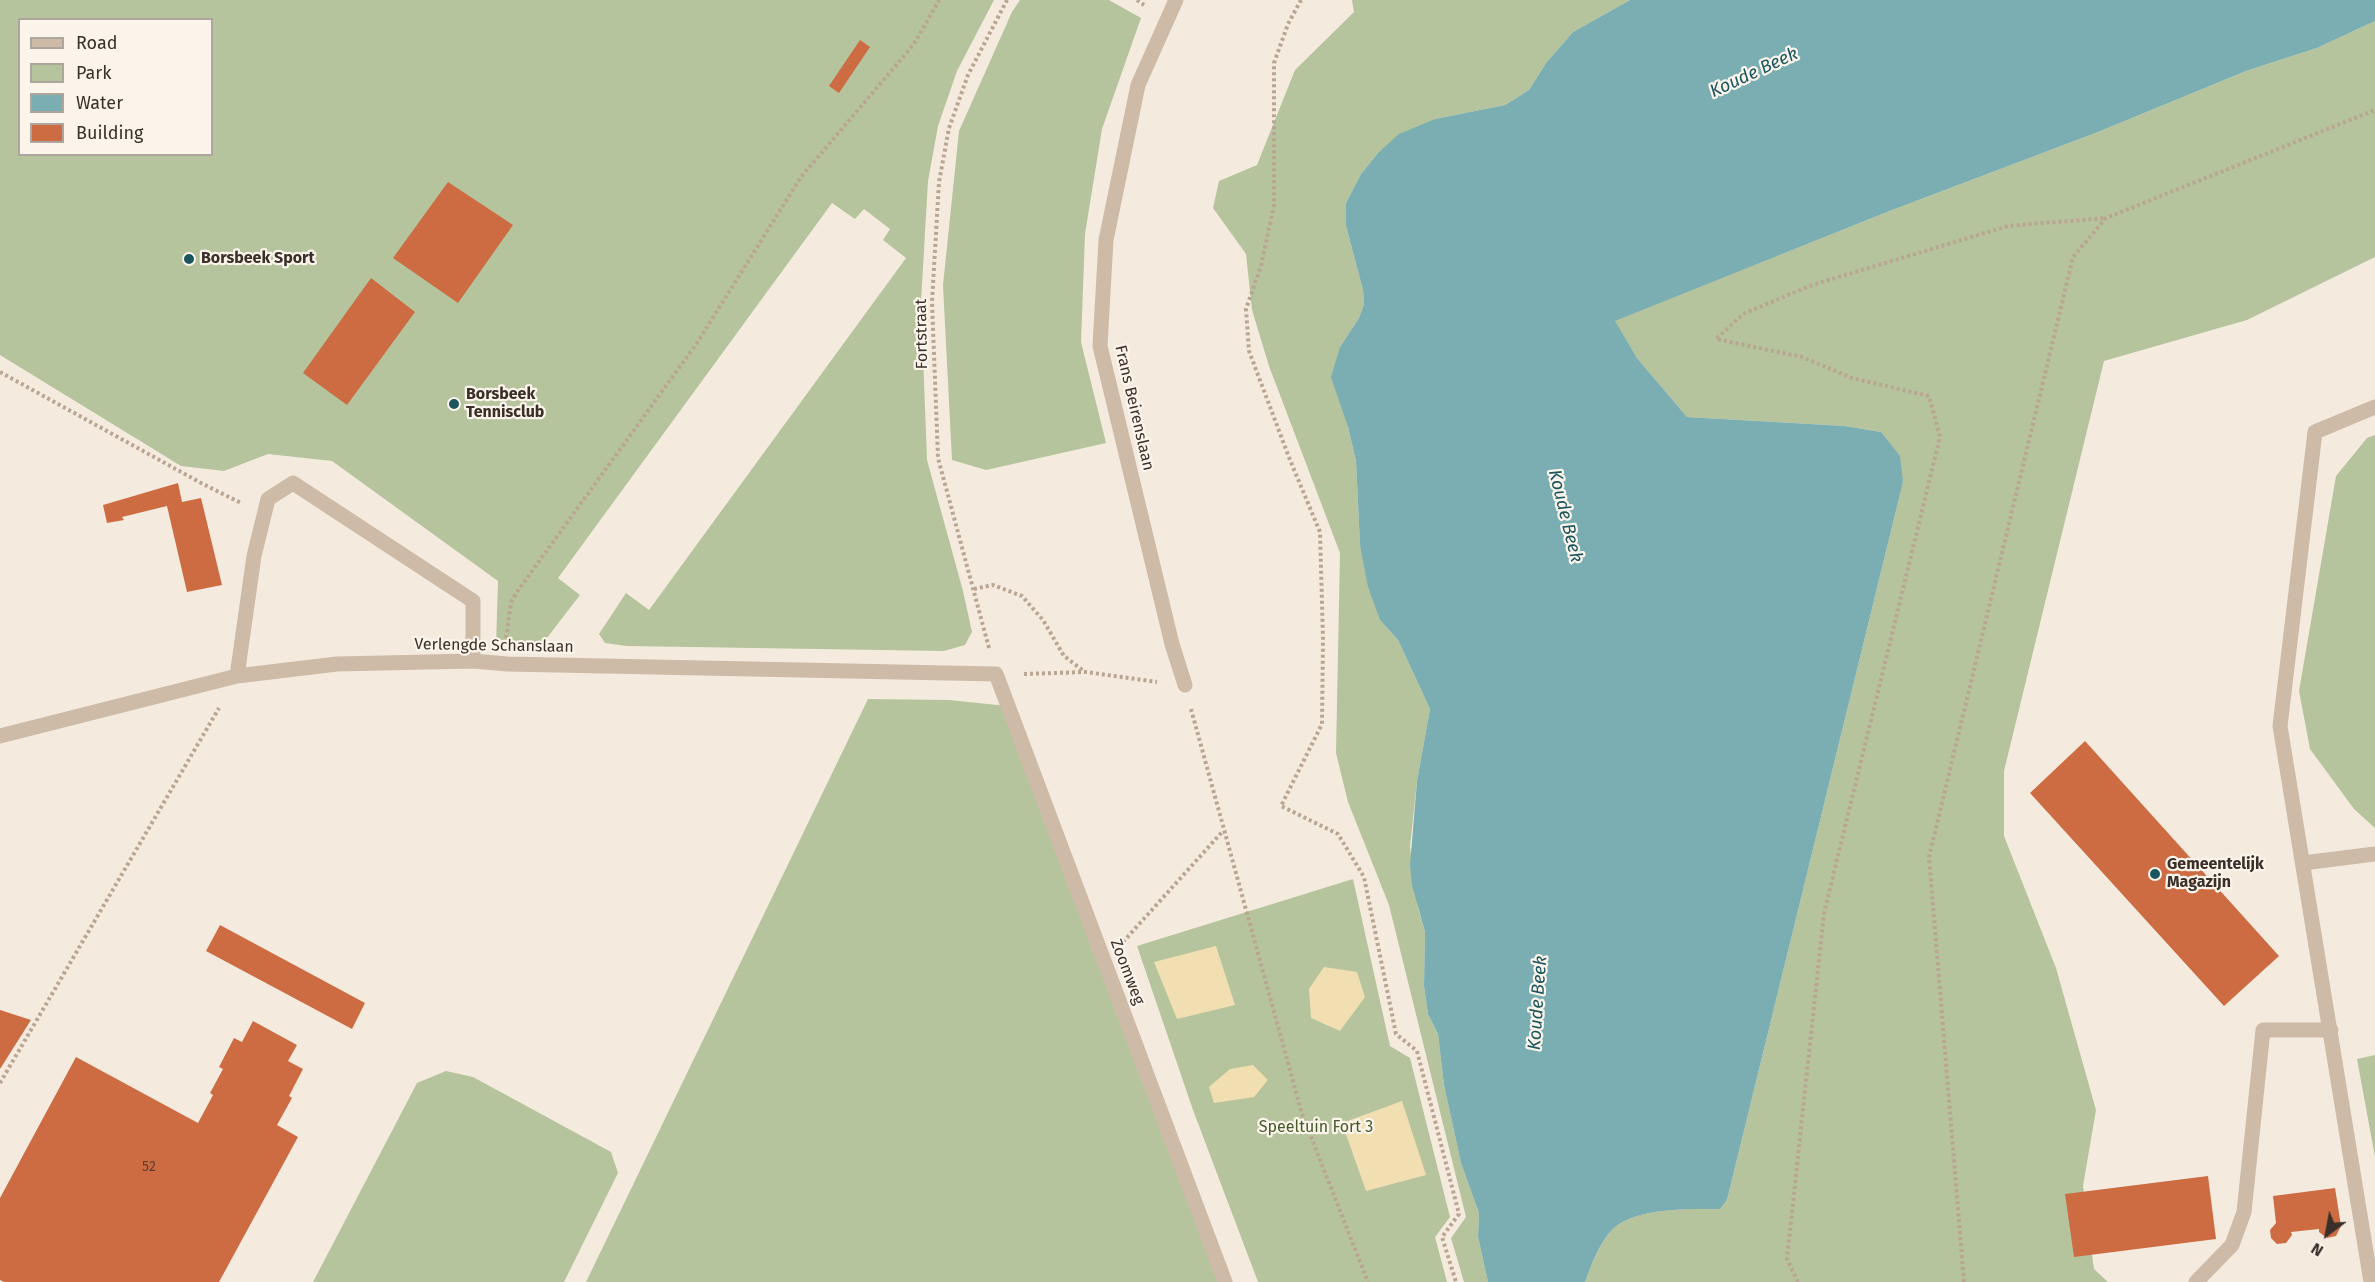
<!DOCTYPE html>
<html>
<head>
<meta charset="utf-8">
<style>
	body { margin:0 }
	#map { position:relative; width:2375px; height:1282px; overflow:hidden; background:#f4ebde; font-family:"Fira Sans",sans-serif }
	canvas { display:block }
	.legend { position:absolute; left:18px; top:18px; width:195px; height:138px; box-sizing:border-box; background:#fbf4eb; border:2px solid #aea59d; margin:0; padding:8px 10px; list-style:none; font-size:18px; color:#3a2f29 }
	.legend li { display:flex; align-items:center; gap:12px; height:30px }
	.legend b { width:30px; border:2px solid #aea59d }
	.north { position:absolute; left:2297px; top:1204px; width:60px; height:60px; -webkit-text-stroke:4px #fbf4eb; paint-order:stroke; rotate:212deg; font-size:16px; font-weight:700; line-height:24px; text-align:center; color:#3a2f29 }
	.north::after { content:''; display:block; margin:auto; width:21px; height:27px; background:#3a2f29; clip-path:polygon(50% 0,100% 100%,50% 72%,0 100%) }
</style>
</head>
<body>
<div id="map">
<canvas width="2375" height="1282"></canvas>
<ul class="legend">
<li><b style="height:8px;background:#cdbba8"></b>Road</li>
<li><b style="height:16px;background:#b5c49c"></b>Park</li>
<li><b style="height:16px;background:#7aaeb3"></b>Water</li>
<li><b style="height:16px;background:#cd6c42"></b>Building</li>
</ul>
<div class="north">N</div>
</div>
<script>
const c = document.querySelector('canvas').getContext('2d');
c.lineJoin = 'round';
function fill(path, color) {
  c.fillStyle = color;
  c.fill(path, 'evenodd');
}
function strokePath(path, color, width, dash) {
  c.strokeStyle = color;
  c.lineWidth = width;
  c.lineCap = dash ? 'butt' : 'round';
  c.setLineDash(dash || []);
  c.stroke(path);
}
function drawText(font, color, halo, rows, align = 'center') {
  c.font = font + ' "Fira Sans",sans-serif';
  c.lineWidth = 4.5;
  c.setLineDash([]);
  c.textBaseline = 'middle';
  c.strokeStyle = halo;
  c.fillStyle = color;
  for (const [text, x, y, turn = 0] of rows) {
    c.save();
    c.translate(x, y);
    c.rotate((+turn || 0) * Math.PI / 180);
    c.textAlign = isNaN(turn) ? turn : align;
    if (halo) c.strokeText(text, 0, 0);
    c.fillText(text, 0, 0);
    c.restore();
  }
}
const green = new Path2D(`
	M 0,0 L 994,0 L 957,71 L 938,126 L 928,181 L 921,302 L 927,460 L 963,591 L 972,632 L 965,645 L 944,651 L 627,646 L 605,643 L 599,634 L 626,593 L 649,610 L 906,258 L 883,240 L 890,229 L 864,209 L 855,219 L 832,203 L 558,578 L 580,595 L 543,643 L 496,646 L 498,581 L 332,461 L 268,454 L 224,471 L 181,466 L 0,355 ZM 20,20 L 212,20 L 212,154 L 20,154 Z
	M 1020,0 L 1109,0 L 1141,18 L 1102,129 L 1085,234 L 1081,342 L 1106,443 L 986,470 L 952,460 L 943,285 L 959,131 L 1012,12 Z
	M 1352,0 L 1630,0 L 1573,32 L 1546,63 L 1529,90 L 1505,105 L 1435,119 L 1378,153 L 1361,174 L 1346,203 L 1346,226 L 1363,290 L 1364,304 L 1359,318 L 1340,347 L 1348,427 L 1356,461 L 1360,545 L 1380,620 L 1398,640 L 1430,709 L 1417,781 L 1410,847 L 1418,908 L 1425,932 L 1424,986 L 1428,1014 L 1438,1034 L 1444,1085 L 1461,1163 L 1479,1213 L 1478,1237 L 1488,1282 L 1464,1282 L 1451,1238 L 1466,1217 L 1389,905 L 1348,802 L 1336,753 L 1340,553 L 1269,366 L 1252,310 L 1246,254 L 1213,208 L 1219,181 L 1257,165 L 1295,70 L 1354,12 Z
	M 2375,21 L 2375,257 L 2247,320 L 2104,361 L 2004,771 L 2004,836 L 2056,968 L 2096,1110 L 2083,1186 L 2094,1269 L 2108,1282 L 1585,1282 C 1592,1264 1599,1244 1613,1229 C 1636,1207 1689,1209 1720,1209 L 1727,1200 L 1903,482 L 1881,432 L 1845,426 L 1687,417 L 1637,358 L 1614,321 L 1887,212 L 2098,132 L 2246,71 L 2317,48 Z
	M 2375,435 L 2375,828 L 2354,809 L 2310,749 L 2299,691 L 2336,476 L 2367,438 Z
	M 868,699 L 949,700 L 1007,706 L 1225,1282 L 586,1282 Z
	M 1353,879 L 1390,1046 L 1410,1058 L 1450,1217 L 1435,1237 L 1447,1282 L 1258,1282 L 1193,1110 L 1137,946 Z
	M 2375,1055 L 2375,1157 L 2357,1059 Z
	M 446,1071 L 473,1077 L 611,1152 L 618,1173 L 564,1282 L 313,1282 L 417,1083 Z`);
const sand = new Path2D(`
	M 1216,946 L 1235,1005 L 1177,1019 L 1154,962 Z
	M 1324,967 L 1357,972 L 1365,997 L 1340,1031 L 1311,1018 L 1309,989 Z
	M 1253,1065 L 1268,1080 L 1254,1097 L 1214,1103 L 1209,1087 L 1230,1069 Z
	M 1402,1101 L 1426,1175 L 1366,1191 L 1342,1123 Z`);
const water = new Path2D(`
	M 1630,0 L 2375,0 L 2375,21 L 2317,48 L 2246,71 L 2098,132 L 1887,212 L 1615,321 L 1637,358 L 1687,417 L 1845,426 L 1881,432 L 1900,456 L 1903,482 L 1727,1200 L 1720,1209 C 1690,1209 1636,1207 1613,1229 C 1599,1243 1592,1264 1585,1282 L 1488,1282 L 1478,1237 L 1479,1213 L 1461,1163 L 1444,1085 L 1438,1034 L 1428,1014 L 1424,986 L 1425,932 L 1412,885 L 1410,865 L 1417,781 L 1430,709 L 1398,640 L 1380,620 L 1368,587 L 1360,545 L 1356,461 L 1348,427 L 1331,377 L 1340,347 L 1359,318 L 1364,304 L 1363,290 L 1346,226 L 1346,203 L 1361,174 L 1378,153 L 1399,134 L 1435,119 L 1505,105 L 1529,90 L 1546,63 L 1573,32 Z`);
const building = new Path2D(`
	M 860,40 L 870,47 L 839,93 L 829,86 Z
	M 448,182 L 513,225 L 458,303 L 393,258 Z
	M 371,278 L 415,312 L 347,405 L 303,373 Z
	M 178,483 L 182,502 L 201,498 L 222,585 L 187,592 L 167,506 L 122,517 L 124,520 L 107,523 L 103,505 Z
	M 2085,741 L 2279,956 L 2224,1006 L 2030,793 Z
	M 220,925 L 365,1003 L 352,1029 L 206,951 Z
	M 0,1010 L 31,1020 L 0,1069 Z
	M 253,1021 L 297,1045 L 288,1061 L 303,1069 L 289,1096 L 292,1098 L 277,1125 L 298,1137 L 219,1282 L 4,1282 L 0,1280 L 0,1198 L 76,1057 L 198,1123 L 213,1095 L 210,1093 L 223,1069 L 219,1067 L 234,1038 L 242,1042 Z
	M 2208,1176 L 2216,1239 L 2074,1257 L 2065,1194 Z
	M 2335,1188 L 2341,1226 L 2336,1236 L 2327,1238 L 2319,1232 L 2319,1229 L 2291,1232 L 2292,1235 L 2286,1243 L 2277,1244 L 2271,1238 L 2270,1230 L 2276,1223 L 2273,1196 Z`);
const path = new Path2D(`
	M 1137,0 L 1144,5
	M 1301,0 L 1288,24 L 1274,63 L 1274,205 L 1261,266 L 1246,309 L 1249,351 L 1290,460 L 1320,532 L 1323,639 L 1322,724 L 1281,806 L 1338,834 L 1364,877 L 1396,1034 L 1417,1051 L 1459,1214 L 1442,1237 L 1456,1282
	M 0,372 L 201,483 L 241,503
	M 974,589 L 993,585 L 1022,596 L 1043,620 L 1064,656 L 1085,672
	M 506,638 L 511,602 L 519,589 L 697,343 L 801,177 L 914,44 L 939,0
	M 989,648 L 938,458 L 932,302 L 939,182 L 949,128 L 968,75 L 1007,0
	M 1024,674 L 1086,672 L 1157,682
	M 1191,709 L 1302,1114 L 1368,1282
	M 1123,942 L 1223,831
	M 0,1083 L 219,708
	M 1798,1282 L 1787,1259 L 1824,913 L 1940,437 L 1929,396 L 1852,378 L 1802,357 L 1716,339 L 1743,314 L 1812,285 L 2008,226 L 2106,218
	M 1964,1282 L 1929,857 L 2073,257 L 2106,218 L 2375,110`);
const minor = new Path2D(`
	M 1176,0 L 1138,85 L 1106,240 L 1100,346 L 1172,644 L 1185,685
	M 237,676 L 254,556 L 268,499 L 293,483 L 473,601 L 473,661
	M 0,736 L 237,676 L 337,664 L 473,661 L 507,664 L 996,674 L 1225,1282
	M 2303,863 L 2375,854
	M 2196,1282 L 2232,1245 L 2244,1212 L 2263,1030 L 2331,1030
	M 2371,1282 L 2280,726 L 2315,432 L 2375,407`);
const markers = [
	[189,259,6,"#1b565e"],
	[454,404,6,"#1b565e"],
	[2155,874,6,"#1b565e"]
];
const numberNames = [
	["52",149,1167]
];
const poiNames = [
	["Borsbeek Sport",201,259],
	["Borsbeek",466,395],
	["Tennisclub",466,413],
	["Gemeentelijk",2167,865],
	["Magazijn",2167,883]
];
const streetNames = [
	["Fortstraat",922,334,-91],
	["Frans Beirenslaan",1134,408,77],
	["Verlengde Schanslaan",494,646,1],
	["Zoomweg",1127,972,69]
];
const parkNames = [
	["Speeltuin Fort 3",1316,1128]
];
const waterNames = [
	["Koude Beek",1754,73,-25],
	["Koude Beek",1565,516,76],
	["Koude Beek",1538,1003,-86]
];
fill(green, '#b5c49c');
fill(sand, '#f1dfb2');
fill(water, '#7aaeb3');
fill(building, '#cd6c42');
strokePath(path, '#b9a592', 4, [3, 3]);
strokePath(minor, '#cdbba8', 15);
for (const [x, y, r, color] of markers) {
  const dot = new Path2D();
  dot.arc(x, y, r, 0, 2 * Math.PI);
  c.fillStyle = color;
  c.fill(dot);
  strokePath(dot, '#fbf4eb', 2);
}
drawText('14px', '#5f3e2f', null, numberNames);
drawText('bold 16px', '#3a2f29', '#fbf4eb', poiNames, 'left');
drawText('16px', '#3a2f29', '#fbf4eb', streetNames);
drawText('16px', '#465a2b', '#fbf4eb', parkNames);
drawText('italic 18px', '#1b565e', '#fbf4eb', waterNames);
</script>
</body>
</html>
